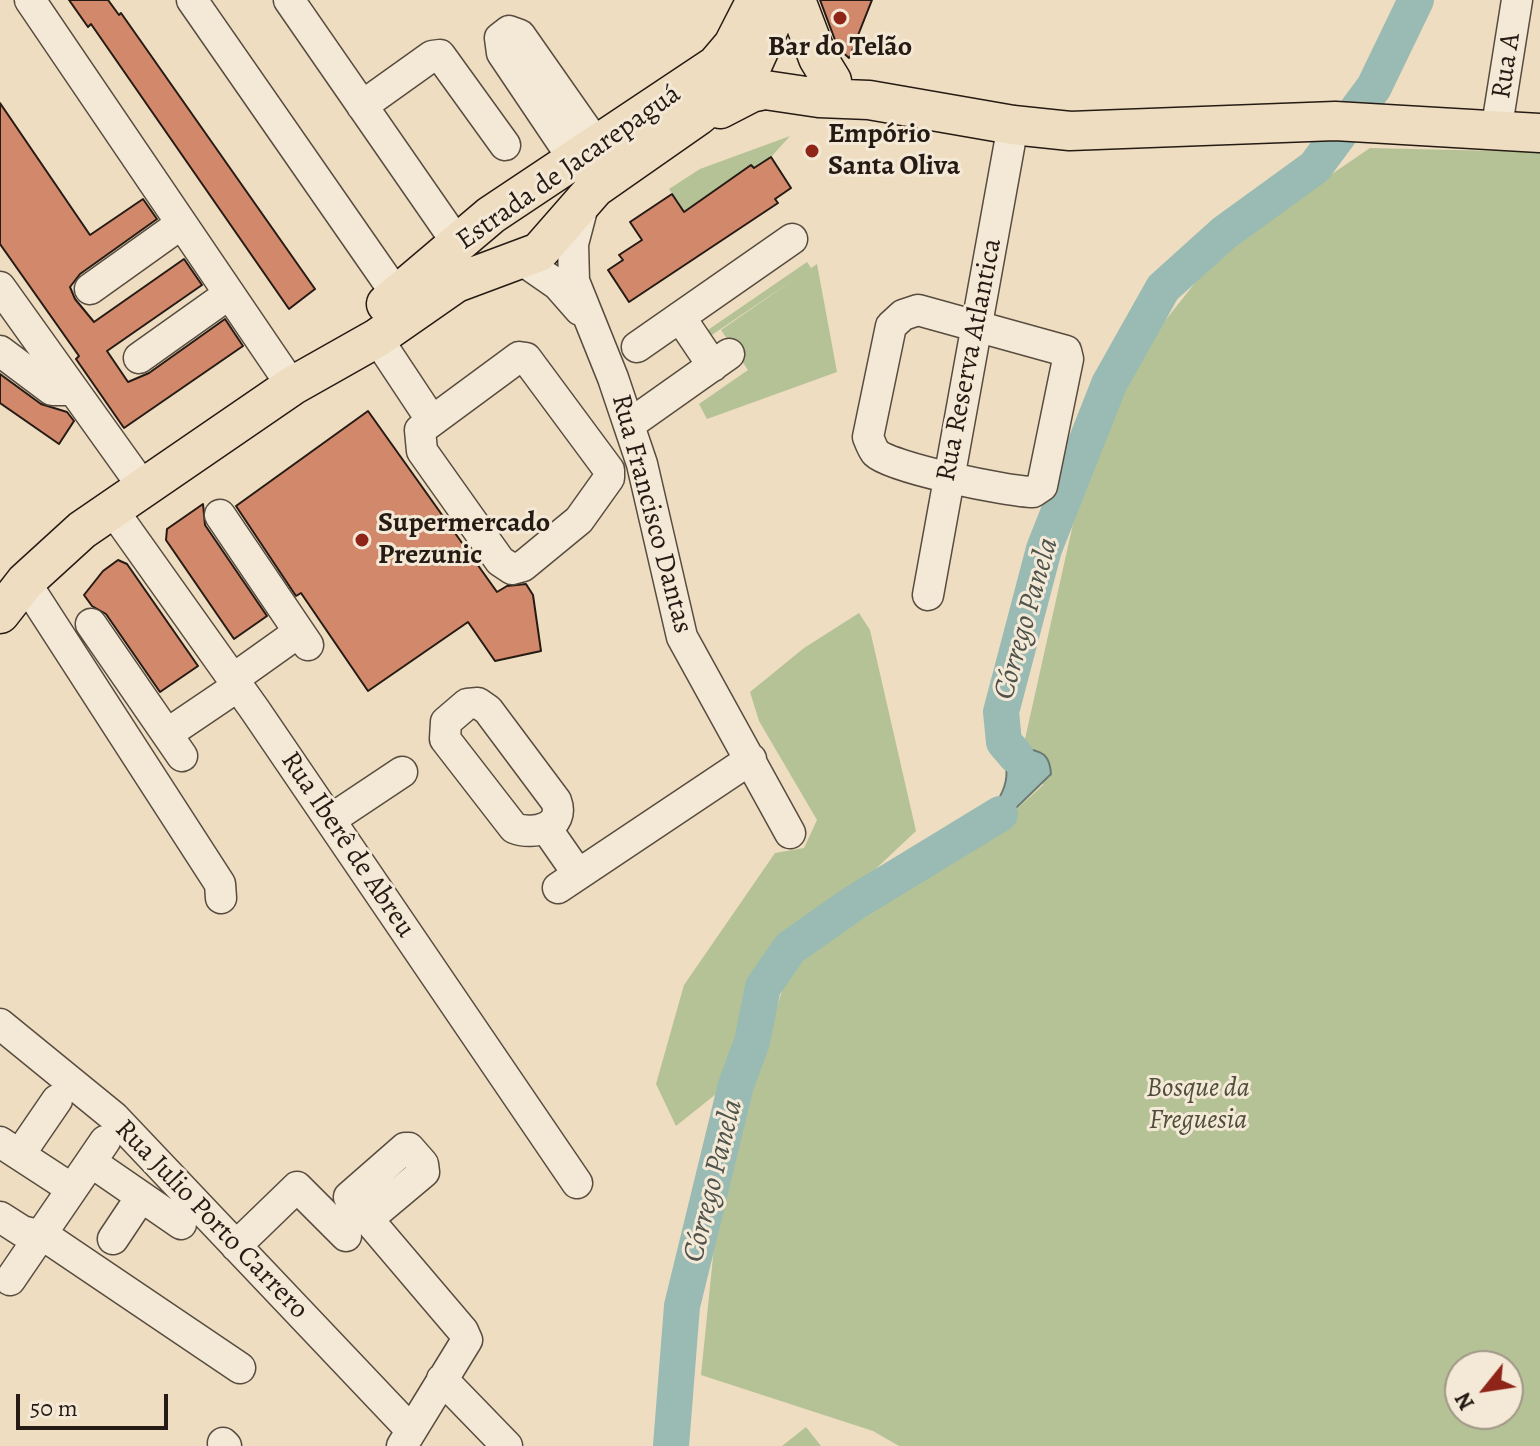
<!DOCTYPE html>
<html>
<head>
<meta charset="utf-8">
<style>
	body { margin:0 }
	#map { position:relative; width:1540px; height:1446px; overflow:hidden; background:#eeddc0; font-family:Alegreya,serif }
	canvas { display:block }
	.north { position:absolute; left:1444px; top:1350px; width:80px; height:80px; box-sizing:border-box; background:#f4e9d6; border:2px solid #a19788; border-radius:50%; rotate:240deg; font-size:22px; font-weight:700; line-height:32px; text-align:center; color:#251b14 }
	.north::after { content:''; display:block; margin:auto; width:28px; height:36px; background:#8f2418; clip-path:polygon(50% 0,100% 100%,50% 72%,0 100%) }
	.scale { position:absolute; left:16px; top:1394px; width:152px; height:36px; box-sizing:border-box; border:4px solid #251b14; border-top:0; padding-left:10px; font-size:24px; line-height:28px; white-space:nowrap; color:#251b14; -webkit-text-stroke:6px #f4e9d6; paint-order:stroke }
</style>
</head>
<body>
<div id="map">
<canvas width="1540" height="1446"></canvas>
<div class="north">N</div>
<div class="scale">50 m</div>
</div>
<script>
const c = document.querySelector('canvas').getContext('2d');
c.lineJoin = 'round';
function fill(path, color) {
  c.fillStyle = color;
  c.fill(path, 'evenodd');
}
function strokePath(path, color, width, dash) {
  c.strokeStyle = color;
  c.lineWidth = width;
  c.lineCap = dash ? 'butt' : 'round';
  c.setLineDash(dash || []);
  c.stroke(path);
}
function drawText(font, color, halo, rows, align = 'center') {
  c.font = font + ' Alegreya,serif';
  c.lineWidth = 6;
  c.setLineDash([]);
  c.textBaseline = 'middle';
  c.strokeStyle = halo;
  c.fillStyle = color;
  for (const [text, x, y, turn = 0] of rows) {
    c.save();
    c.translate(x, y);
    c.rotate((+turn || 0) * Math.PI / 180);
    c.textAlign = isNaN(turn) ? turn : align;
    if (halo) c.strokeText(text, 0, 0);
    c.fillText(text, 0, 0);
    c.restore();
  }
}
const green = new Path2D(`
	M 790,136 L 771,157 L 754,168 L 751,165 L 684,212 L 669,189 L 700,169 Z
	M 1370,148 L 1540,152 L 1540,1446 L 899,1446 L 873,1431 L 701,1375 L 720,1188 L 786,978 L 825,929 L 979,844 L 1043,785 L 1044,753 L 1023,748 L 1079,497 L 1133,361 L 1222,249 ZM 1460,1366 L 1508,1366 L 1508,1414 L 1460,1414 Z
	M 807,262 L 811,268 L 817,264 L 837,372 L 707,419 L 699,404 L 748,370 L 721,330 L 796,278 L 706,339 L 702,334 Z
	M 859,613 L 870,630 L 916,831 L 832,910 L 757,1009 L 721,1090 L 676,1126 L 656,1084 L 684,985 L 775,853 L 804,848 L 817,820 L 759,721 L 750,692 L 804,648 Z
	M 806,1427 L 821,1446 L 782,1446 Z`);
const water = new Path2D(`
	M 1001,712 L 1009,739 C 1027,757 1049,741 1051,774 L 979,844 L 961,841 C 979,824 1011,796 1006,767 C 1002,745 991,735 1001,712 Z`);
const river = new Path2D(`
	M 1016,756 L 1004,742 L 1001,712 L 1044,549 L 1109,384 L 1163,288 L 1224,233 L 1315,167 L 1374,87 L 1416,0
	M 671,1446 L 682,1306 L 736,1085 L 752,1042 L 763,987 L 790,948 L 854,903 L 1000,814`);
const building = new Path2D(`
	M 69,0 L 108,0 L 119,15 L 121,13 L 315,289 L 289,309 L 91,24 L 88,27 Z
	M 820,0 L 872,0 L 849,58 L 838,48 Z
	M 0,103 L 90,235 L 143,199 L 157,219 L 80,274 L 70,287 L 75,299 L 94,322 L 184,259 L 202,285 L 107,351 L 128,382 L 149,373 L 225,319 L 243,346 L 124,428 L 76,359 L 79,356 L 0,244 Z
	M 771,157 L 791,188 L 775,199 L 778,203 L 629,302 L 608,270 L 623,260 L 619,255 L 642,240 L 630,222 L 672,194 L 684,212 L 751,165 L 754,168 Z
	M 0,374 L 41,404 L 67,412 L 74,421 L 59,444 L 0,403 Z
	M 368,411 L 497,592 L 507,586 L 526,584 L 533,595 L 541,651 L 495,661 L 468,622 L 368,691 L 301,593 L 296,596 L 236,506 Z
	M 203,504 L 205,525 L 267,616 L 234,639 L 166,540 L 167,529 Z
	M 118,560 L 127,564 L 198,666 L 160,692 L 106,614 L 92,606 L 84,595 L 103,571 Z`);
const minor = new Path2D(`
	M 30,0 L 292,386
	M 192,0 L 397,295
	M 289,0 L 458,244
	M 362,106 L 432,56 L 440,55 L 505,145
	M 1496,132 L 1517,0
	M 574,160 L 502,53 L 500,38 L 509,31 L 520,35 L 597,145
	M 584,202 L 573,244 L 574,281 L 613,378 L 642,464 L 682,637 L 790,833
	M 522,260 L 558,285 L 580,310
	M 0,287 L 143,487
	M 90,289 L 181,224
	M 918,310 L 1066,351 L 1068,359 L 1042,486 L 1033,492 C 1010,492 891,468 876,453 C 873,450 870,442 868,437 L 891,326 L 903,315 Z
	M 680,317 L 713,366
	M 377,338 L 432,421
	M 637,347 L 792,239
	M 0,351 L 52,390 L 73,390
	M 519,357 L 526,358 L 609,470 L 609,478 L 579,520 L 523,566 L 512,569 L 500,561 L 422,451 L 420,430 Z
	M 139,358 L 229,294
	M 630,424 L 729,354
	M 112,509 L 255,710 L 577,1183
	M 220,515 L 308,645
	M 25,582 L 220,884 L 221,898
	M 928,595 L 1013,125
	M 91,624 L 182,756
	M 233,679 L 299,632
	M 478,703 L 488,710 L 556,801 C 566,827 534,836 514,828 L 445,739 L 446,722 L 467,704 Z
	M 167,734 L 238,686
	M 330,820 L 402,772
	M 546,828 L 578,874
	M 558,888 L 751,759
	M 0,1024 L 114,1117 L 411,1430
	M 0,1142 L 72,1189
	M 20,1154 L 57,1100
	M 91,1162 L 181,1224
	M 0,1217 L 22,1231 L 46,1237 L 240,1368
	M 368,1219 L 424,1172 L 423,1164 L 409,1148 L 405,1148 L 349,1197 L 463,1331 L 467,1340 L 402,1446
	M 113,1239 L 141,1197
	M 236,1246 L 297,1187 L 346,1236
	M 10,1280 L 105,1141
	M 442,1379 L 507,1446
	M 223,1443 L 226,1446`);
const major = new Path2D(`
	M 796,0 L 818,58 L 832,81
	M 720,109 L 751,93 L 765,90 L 819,98 L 869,100 L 1013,125 L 1070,131 L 1335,121 L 1540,133
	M 386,304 L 491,215 L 716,65 L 733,45 L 756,0
	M 0,614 L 25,582 L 82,530 L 292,386 L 377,338 L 456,283 L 539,252 L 595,188 L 698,116 L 738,82 L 753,64 L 782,0`);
const markers = [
	[840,18,8,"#8f2418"],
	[812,151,8,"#8f2418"],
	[362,540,8,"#8f2418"]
];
const poiNames = [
	["Bar do Telão",840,48,"center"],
	["Empório",828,135],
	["Santa Oliva",828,167],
	["Supermercado",378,524],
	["Prezunic",378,556]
];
const streetNames = [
	["Rua A",1507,66,-81],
	["Estrada de Jacarepaguá",569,168,-35],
	["Rua Reserva Atlantica",970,360,-79],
	["Rua Francisco Dantas",651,514,75],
	["Rua Iberê de Abreu",347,845,56],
	["Rua Julio Porto Carrero",211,1220,46]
];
const parkNames = [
	["Bosque da",1198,1089],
	["Freguesia",1198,1121]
];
const waterNames = [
	["Córrego Panela",1027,619,-74],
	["Córrego Panela",714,1181,-76]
];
fill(green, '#b4c296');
fill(water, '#99bbb4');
strokePath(water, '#6b7b74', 2);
strokePath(river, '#99bbb4', 36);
fill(building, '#d1886b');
strokePath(building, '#251b14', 2);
strokePath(minor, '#574c3f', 33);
strokePath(major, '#251b14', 41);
strokePath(minor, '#f4e9d6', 30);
strokePath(major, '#eeddc0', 38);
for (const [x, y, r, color] of markers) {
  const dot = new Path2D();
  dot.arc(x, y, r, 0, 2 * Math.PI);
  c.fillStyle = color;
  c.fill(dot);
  strokePath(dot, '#f4e9d6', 3);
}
drawText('bold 28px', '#251b14', '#f4e9d6', poiNames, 'left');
drawText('28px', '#251b14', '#f4e9d6', streetNames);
drawText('italic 28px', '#504d3b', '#f4e9d6', parkNames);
drawText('italic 30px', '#4e534c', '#f4e9d6', waterNames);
</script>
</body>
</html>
